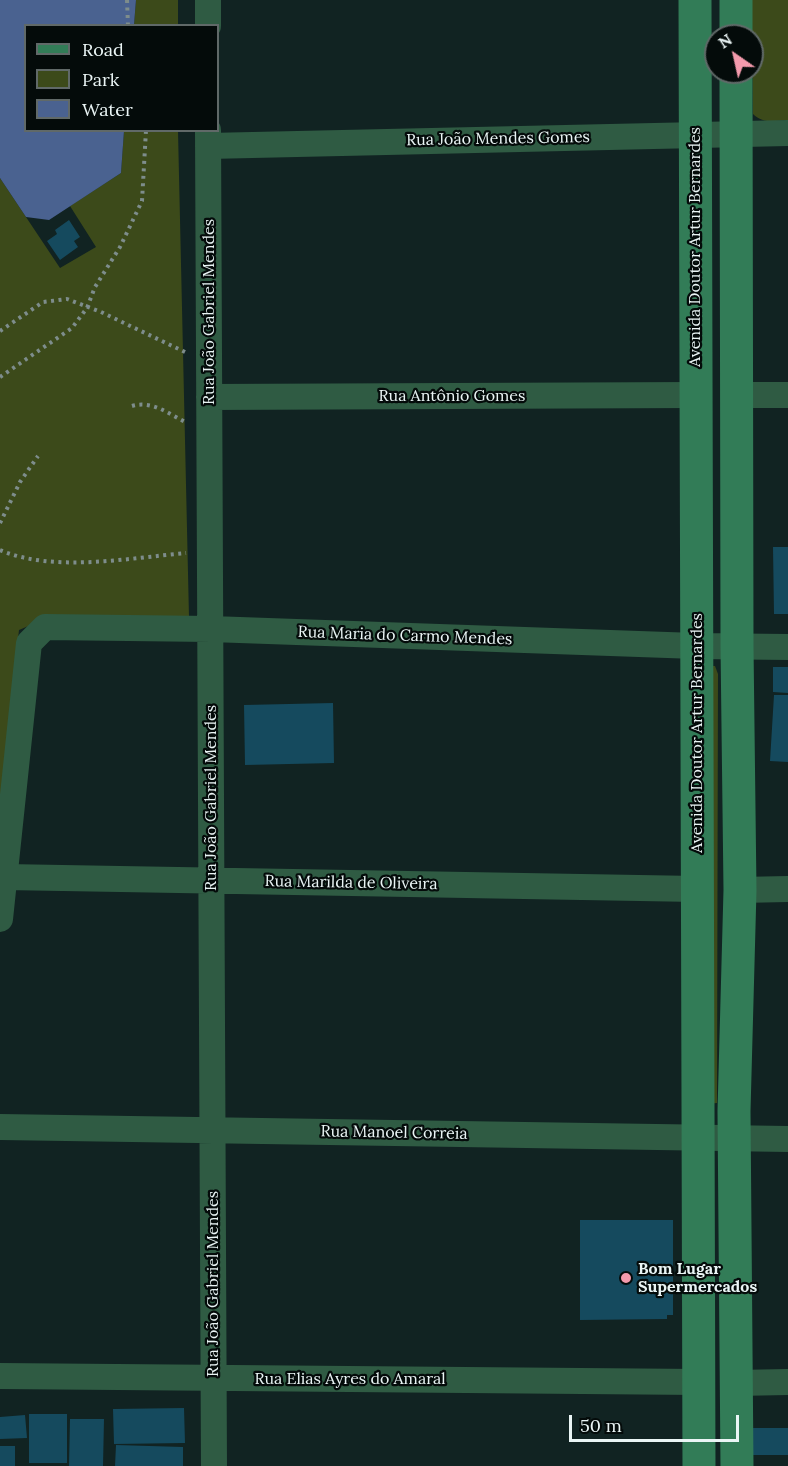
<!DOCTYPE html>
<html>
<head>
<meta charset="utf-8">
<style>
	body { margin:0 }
	#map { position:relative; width:788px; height:1466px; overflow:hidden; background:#112322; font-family:Lora,serif }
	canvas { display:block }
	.legend { position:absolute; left:24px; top:24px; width:195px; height:108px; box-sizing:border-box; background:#040b0a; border:2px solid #606968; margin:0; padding:8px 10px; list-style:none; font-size:18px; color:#eaf5f5 }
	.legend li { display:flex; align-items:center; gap:12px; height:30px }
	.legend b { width:30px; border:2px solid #606968 }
	.north { position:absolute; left:704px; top:24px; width:60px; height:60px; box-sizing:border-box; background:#040b0a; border:2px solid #606968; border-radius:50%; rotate:326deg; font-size:16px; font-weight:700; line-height:24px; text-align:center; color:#eaf5f5 }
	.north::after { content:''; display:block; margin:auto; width:21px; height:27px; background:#f39aac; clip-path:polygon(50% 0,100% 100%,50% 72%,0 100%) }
	.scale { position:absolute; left:569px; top:1415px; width:170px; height:27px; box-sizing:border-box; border:3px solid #eaf5f5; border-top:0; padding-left:8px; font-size:18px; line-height:21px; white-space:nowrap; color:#eaf5f5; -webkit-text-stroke:4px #040b0a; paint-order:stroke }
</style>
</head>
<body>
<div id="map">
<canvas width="788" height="1466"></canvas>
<ul class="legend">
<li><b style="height:8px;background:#327c57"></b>Road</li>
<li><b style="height:16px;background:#3c4a1a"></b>Park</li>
<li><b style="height:16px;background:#4a6290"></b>Water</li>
</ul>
<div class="north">N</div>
<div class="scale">50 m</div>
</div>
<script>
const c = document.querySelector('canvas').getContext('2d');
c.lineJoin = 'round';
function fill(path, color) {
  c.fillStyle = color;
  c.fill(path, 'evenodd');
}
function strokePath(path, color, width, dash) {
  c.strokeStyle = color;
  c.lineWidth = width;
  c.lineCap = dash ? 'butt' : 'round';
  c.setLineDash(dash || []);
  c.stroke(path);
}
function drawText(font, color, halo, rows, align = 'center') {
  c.font = font + ' Lora,serif';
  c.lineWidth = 4.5;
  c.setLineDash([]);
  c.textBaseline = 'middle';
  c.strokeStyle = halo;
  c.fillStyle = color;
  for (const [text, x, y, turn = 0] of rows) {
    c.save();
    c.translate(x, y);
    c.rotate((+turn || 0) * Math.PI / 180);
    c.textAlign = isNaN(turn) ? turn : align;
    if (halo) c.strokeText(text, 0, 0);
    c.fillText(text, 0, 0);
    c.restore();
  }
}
const green = new Path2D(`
	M 136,0 L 178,0 L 178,25 L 134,25 Z
	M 749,0 L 788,0 L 788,120 C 775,121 763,124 753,114 L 752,36 Z
	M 124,131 L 178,131 L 189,617 L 52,616 L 19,630 L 0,803 L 0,178 L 60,268 L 96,247 L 70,206 L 121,173 Z
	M 708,666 L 715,666 L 718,674 L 717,1103 L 706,1104 Z`);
const water = new Path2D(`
	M 0,0 L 136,0 L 134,25 L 26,26 L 26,130 L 124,131 L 121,173 L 49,220 L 26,217 L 0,178 Z`);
const building = new Path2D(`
	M 69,220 L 80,237 L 74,241 L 78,247 L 60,260 L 47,241 L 57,234 L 55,230 Z
	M 773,547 L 788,547 L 788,614 L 774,614 Z
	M 773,667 L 788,667 L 788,693 L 773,692 Z
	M 774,695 L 788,695 L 788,762 L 770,761 Z
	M 333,703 L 334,763 L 245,765 L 244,705 Z
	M 580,1220 L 673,1220 L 673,1315 L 667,1315 L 667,1319 L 580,1320 Z
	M 184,1408 L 185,1443 L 114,1444 L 113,1409 Z
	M 29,1414 L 67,1414 L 67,1463 L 29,1463 Z
	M 25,1415 L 27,1438 L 0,1439 L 0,1417 Z
	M 70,1419 L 104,1419 L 103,1466 L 69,1466 Z
	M 751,1428 L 788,1428 L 788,1455 L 751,1455 Z
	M 116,1445 L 183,1447 L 183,1466 L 115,1466 Z
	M 0,1446 L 15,1446 L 15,1466 L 0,1466 Z`);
const path = new Path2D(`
	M 127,0 L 128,26
	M 0,331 L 43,302 L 67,299 L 101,312 L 187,353
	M 0,377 L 72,328 L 87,308 L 95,287 L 120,247 L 142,201 L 146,130
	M 132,406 C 152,400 169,414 187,423
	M 0,523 L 20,482 L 38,456
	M 0,550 C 53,573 129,558 186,553`);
const minor = new Path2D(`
	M 208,0 L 208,26
	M 208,130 L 214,1466
	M 208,146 L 788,133
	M 737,395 L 788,395
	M 209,397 L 695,395
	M 5,877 L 697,889
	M 740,890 L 788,889
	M 0,919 L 29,643 L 45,627 L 211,629 L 696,646 L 788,647
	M 0,1127 L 788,1139
	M 0,1376 L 699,1382
	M 736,1383 L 788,1382`);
const secondary = new Path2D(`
	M 695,0 L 699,1466
	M 736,0 L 736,36
	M 736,72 L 737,646 L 740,890 L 734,1111 L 737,1466`);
const markers = [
	[626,1278,6,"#f39aac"]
];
const streetNames = [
	["Rua João Mendes Gomes",498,139,-1],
	["Avenida Doutor Artur Bernardes",695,247,-90],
	["Rua João Gabriel Mendes",209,312,-90],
	["Rua Antônio Gomes",452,396],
	["Rua Maria do Carmo Mendes",405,636,2],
	["Avenida Doutor Artur Bernardes",697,733,-90],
	["Rua João Gabriel Mendes",211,798,-90],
	["Rua Marilda de Oliveira",351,883,1],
	["Rua Manoel Correia",394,1133,1],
	["Rua João Gabriel Mendes",213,1284,-90],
	["Rua Elias Ayres do Amaral",350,1379]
];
const poiNames = [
	["Bom Lugar",638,1269],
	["Supermercados",638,1287]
];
fill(green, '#3c4a1a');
fill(water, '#4a6290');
fill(building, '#154a5e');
strokePath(path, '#7e8d8c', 4, [3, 4.5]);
strokePath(minor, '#2f5b43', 26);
strokePath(secondary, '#327c57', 33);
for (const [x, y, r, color] of markers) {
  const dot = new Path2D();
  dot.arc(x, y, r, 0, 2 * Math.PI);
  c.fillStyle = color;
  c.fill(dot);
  strokePath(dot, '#040b0a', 2);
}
drawText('16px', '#eaf5f5', '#040b0a', streetNames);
drawText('bold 16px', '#eaf5f5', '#040b0a', poiNames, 'left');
</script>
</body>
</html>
